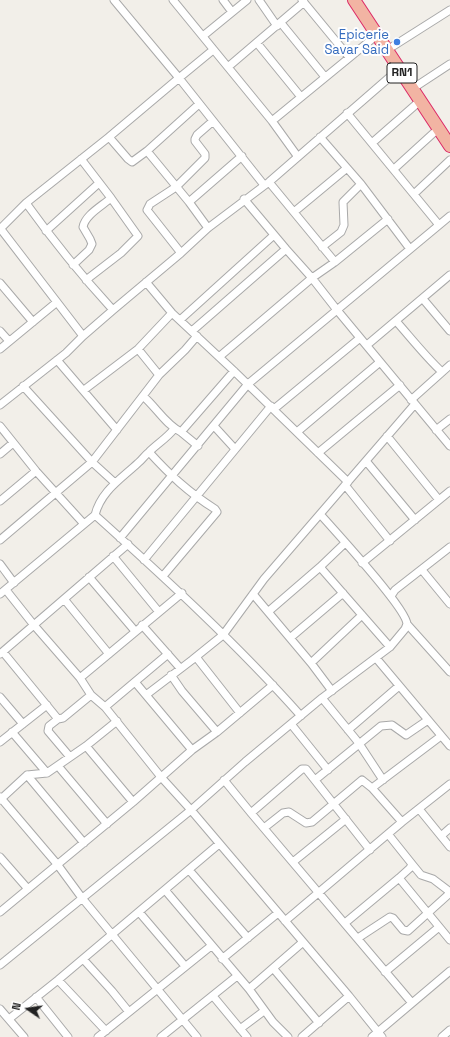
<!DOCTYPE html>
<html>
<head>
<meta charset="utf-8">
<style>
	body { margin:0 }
	#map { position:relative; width:450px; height:1037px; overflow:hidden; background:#f2efe9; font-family:"Space Grotesk",sans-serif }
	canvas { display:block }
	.north { position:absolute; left:8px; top:989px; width:40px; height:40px; -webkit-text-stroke:3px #fff; paint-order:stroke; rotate:283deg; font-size:11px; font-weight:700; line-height:16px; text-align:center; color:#222 }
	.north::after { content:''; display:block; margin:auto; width:14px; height:18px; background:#222; clip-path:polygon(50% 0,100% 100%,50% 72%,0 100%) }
</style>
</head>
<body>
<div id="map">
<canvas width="450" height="1037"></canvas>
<div class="north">N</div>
</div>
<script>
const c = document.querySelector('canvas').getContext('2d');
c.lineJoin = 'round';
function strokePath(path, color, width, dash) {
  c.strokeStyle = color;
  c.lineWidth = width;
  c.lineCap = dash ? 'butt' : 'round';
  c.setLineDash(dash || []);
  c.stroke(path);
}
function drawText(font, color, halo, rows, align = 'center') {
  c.font = font + ' "Space Grotesk",sans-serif';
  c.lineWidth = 4;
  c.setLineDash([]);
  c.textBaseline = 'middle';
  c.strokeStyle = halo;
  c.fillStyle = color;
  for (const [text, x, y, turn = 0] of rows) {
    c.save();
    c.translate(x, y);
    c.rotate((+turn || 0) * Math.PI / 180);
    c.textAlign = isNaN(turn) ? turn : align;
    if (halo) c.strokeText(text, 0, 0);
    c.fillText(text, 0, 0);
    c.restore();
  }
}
const minor = new Path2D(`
	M 173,0 L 272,121 L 298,157
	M 223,0 L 232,12
	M 259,0 L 277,26
	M 302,0 L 349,57
	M 281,23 L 325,77
	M 203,36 L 247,0
	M 257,43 L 301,97
	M 213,50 L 179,78 L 264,185
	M 387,50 L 450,10
	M 228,67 L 304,2
	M 412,89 L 450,64
	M 347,113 L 439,225
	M 272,121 L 377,35
	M 109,137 L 128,159 L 132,162 L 147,151 L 199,104
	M 320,137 L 361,184 L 410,249
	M 372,143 L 421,100
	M 147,151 L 189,202 L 208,228
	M 81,159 L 111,198 L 138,236 L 121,253 L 86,280
	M 394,169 L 439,128
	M 269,182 L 335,262
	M 414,194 L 450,160
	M 244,199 L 286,249 L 312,278 L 337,310 L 450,446
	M 189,202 L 242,156
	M 26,203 C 54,242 81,275 113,310
	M 294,212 L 347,168
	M 0,228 L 83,336
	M 0,229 L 26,203 L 109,137 L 179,78 L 114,0
	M 46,231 L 99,183
	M 322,247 L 341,232 L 344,225 L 343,202 L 361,184
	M 181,253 L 147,210 L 150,204 L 176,187 L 205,158 L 205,154 L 195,141 L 195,139 L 197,135 L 213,121
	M 73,265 L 89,250 L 92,244 L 90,239 L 83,227 C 85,215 102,206 111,198
	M 146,282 L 172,313 L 234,371 L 348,482
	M 0,283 L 33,322
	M 423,299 L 450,331
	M 180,320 L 274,235
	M 396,321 C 411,338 425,356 442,372
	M 0,331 L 9,341
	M 192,331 L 286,249
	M 367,345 L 450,275
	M 0,349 L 57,302
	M 138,349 L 159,375
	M 219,357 L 312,278 L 335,262 L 388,219
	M 57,360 L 117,430
	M 23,386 L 92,462 L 115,483
	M 84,390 L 138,349 L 172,313
	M 143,396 C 156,407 166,425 181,432 L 234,371
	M 411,400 L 450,365
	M 0,405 L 66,353 L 83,336 L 113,310 L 181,253 L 208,228 L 269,182 L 399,69
	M 274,409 L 360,338
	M 0,426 L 36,471 L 84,524
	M 214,426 L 235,449
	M 436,430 L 450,419
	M 181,432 L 198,446
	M 297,432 L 380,362
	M 387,436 L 439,500
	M 149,452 C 170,475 188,492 215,509 L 217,512 L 163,576
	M 318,453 L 400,385
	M 0,454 L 13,443
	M 366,461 L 415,520
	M 345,485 L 390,541
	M 0,501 L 36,471
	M 320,514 C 335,531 406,608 407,624 L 450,672
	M 95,515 C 166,579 237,644 301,716
	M 120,538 L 248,384 L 450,216
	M 0,540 L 92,462 L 159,375 L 185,350 L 197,336
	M 113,556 L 159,612
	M 144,560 L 271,406
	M 362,563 L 450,491
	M 0,564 L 14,583
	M 320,567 L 390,647
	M 422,570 L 450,604
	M 89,577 L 135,631
	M 6,590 L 33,624 L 80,678 L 91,695 L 105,707 L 161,777 L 191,810 L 349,996 L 382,1037
	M 0,594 L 95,515 C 101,491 121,479 138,463 C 142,460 145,455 149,452 C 157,444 167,438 174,429
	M 253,594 L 311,663 L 332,691
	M 391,596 L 395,590 L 450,547
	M 64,599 L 109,654
	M 269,611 L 320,567 L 345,543
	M 142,625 L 180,668
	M 290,638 L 343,593
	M 3,652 L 58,719 L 63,718 L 91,695
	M 0,654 L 128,544
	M 196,657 L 240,713
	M 376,658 L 450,746
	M 311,663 L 362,615
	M 171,675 L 182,691 L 217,732
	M 80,678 L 182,593
	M 135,682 L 192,750
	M 146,695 L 192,660 L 223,635 L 264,579 L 415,404
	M 0,697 L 23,724
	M 322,698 L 358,742 L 383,780
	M 105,707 L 168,654
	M 58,719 L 49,726 L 48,731 L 70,757
	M 291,724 L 328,770
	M 348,730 L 399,686
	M 12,732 L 47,773
	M 0,742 L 47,705
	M 86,746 L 133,802
	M 58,766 L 107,824
	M 27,775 L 84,843
	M 224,780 L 251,813 L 412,1003
	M 315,780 L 381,726 L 392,725 L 406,735 L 428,720
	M 372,788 L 441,736
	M 0,797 L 57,864 L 82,898 L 197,1037
	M 0,800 L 27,775 L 47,773 L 86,746 L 117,721
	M 419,809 L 450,847
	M 251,813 L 302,769 L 306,769 L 370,850
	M 264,828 L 283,813 L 289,812 L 306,823 L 312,822 L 362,780 L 372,788 L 402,822
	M 441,836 L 450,828
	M 0,857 L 28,889
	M 293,862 L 346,819
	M 412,864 L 421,875 L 433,879 L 450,892
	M 189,870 L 248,938
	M 399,878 L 450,940
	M 165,890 L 249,989 L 273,1022 L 288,1037
	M 0,912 L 133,802 L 192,750 L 217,732 L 273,685
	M 139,912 L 185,966
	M 285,921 L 402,822 L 450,784
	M 345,923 L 399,878 L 410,868 L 412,864 L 388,834
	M 358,938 L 390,917 L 393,918 L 403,930 L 408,931 L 450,893
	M 83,959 L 112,991 L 129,1012
	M 222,959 L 278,913
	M 0,965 L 191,810 L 245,762 L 322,698 L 390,647 L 405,629 L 407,624
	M 273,968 L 319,1023
	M 385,972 L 439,927
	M 58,980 L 106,1031
	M 249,989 L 303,942
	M 213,996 L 247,1037
	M 36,997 L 68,1037
	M 0,1009 L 24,1037
	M 9,1019 L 58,980 L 219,844
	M 240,1029 L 264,1011
	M 98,1037 L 211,946
	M 161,1037 L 237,976
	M 302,1037 L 349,996
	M 372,1037 L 450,971
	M 442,1037 L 450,1030`);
const trunk = new Path2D(`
	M 354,0 L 450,146`);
const markers = [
	[397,42,4,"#3f7fe0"]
];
const shields = [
	[402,73,30]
];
const shieldNames = [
	["RN1",402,73]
];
const shopNames = [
	["Epicerie",389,35],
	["Savar Said",389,50]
];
strokePath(minor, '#a9a9a9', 9);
strokePath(trunk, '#dc2a67', 14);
strokePath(minor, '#fff', 7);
strokePath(trunk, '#f2b4a3', 12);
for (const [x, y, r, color] of markers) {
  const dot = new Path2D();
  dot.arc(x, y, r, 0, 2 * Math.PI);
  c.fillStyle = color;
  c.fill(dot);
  strokePath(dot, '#fff', 1.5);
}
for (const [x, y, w] of shields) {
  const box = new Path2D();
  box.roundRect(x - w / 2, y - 10, w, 20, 3);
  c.fillStyle = '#fff';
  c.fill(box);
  strokePath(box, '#222', 1);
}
drawText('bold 12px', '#222', null, shieldNames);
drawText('13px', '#366cbe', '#fff', shopNames, 'right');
</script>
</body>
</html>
